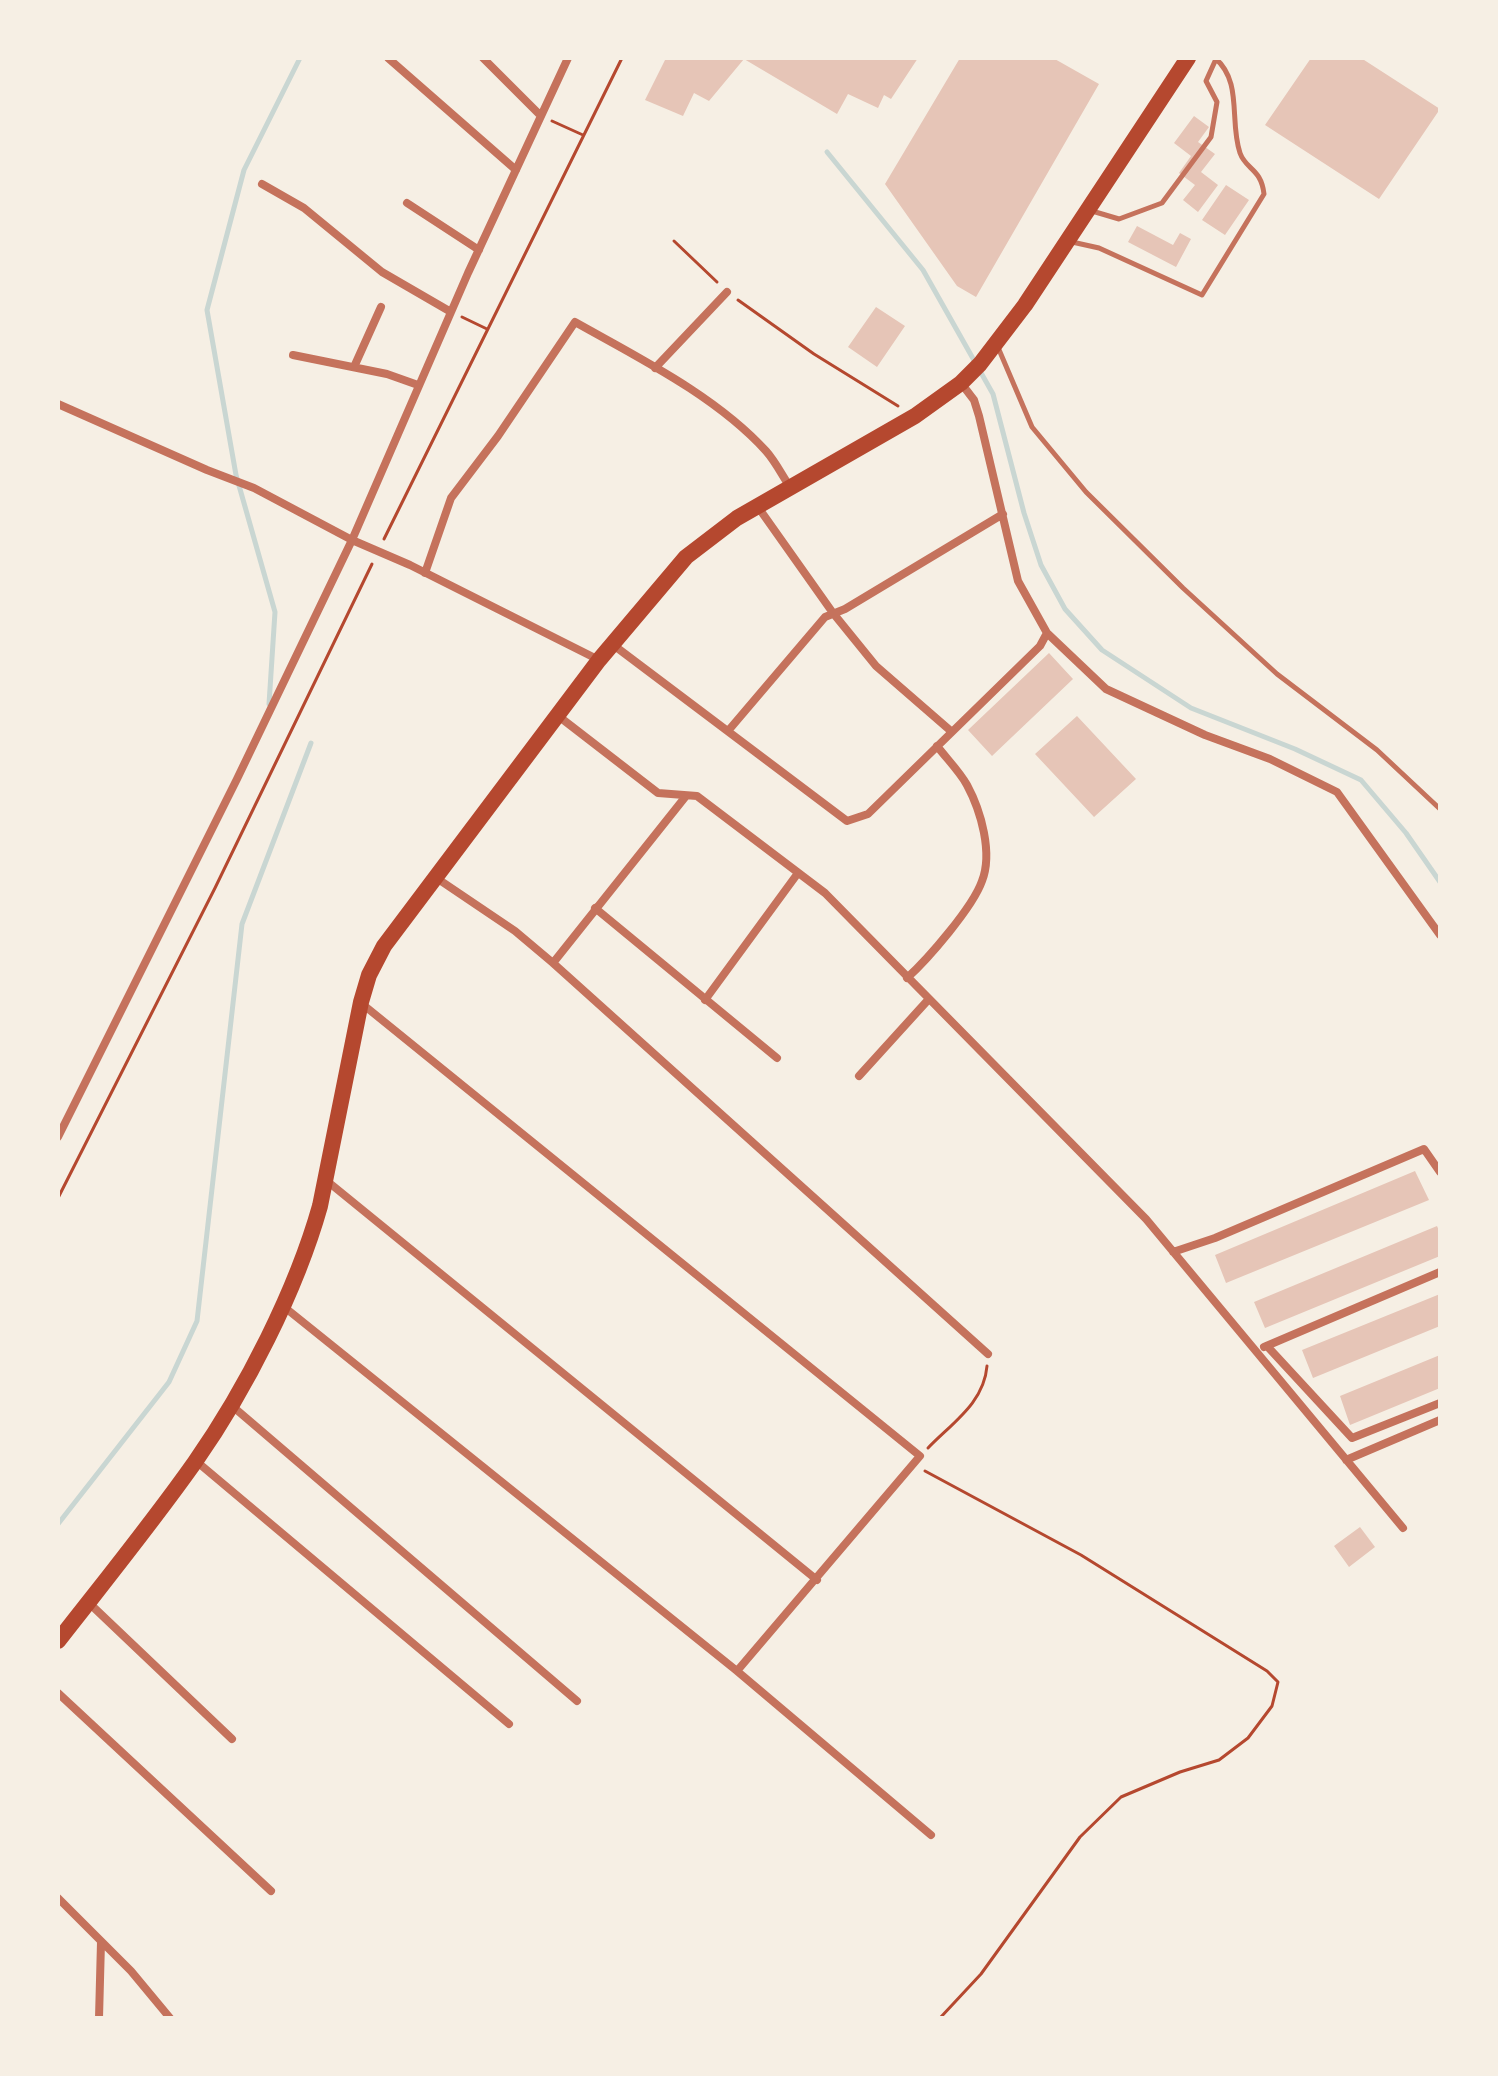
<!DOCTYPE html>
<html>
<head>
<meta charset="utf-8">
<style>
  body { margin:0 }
  #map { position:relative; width:1498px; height:2076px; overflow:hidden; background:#f6efe4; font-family:Bitter,serif }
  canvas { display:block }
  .frame { position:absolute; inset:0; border:60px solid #f6efe4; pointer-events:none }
</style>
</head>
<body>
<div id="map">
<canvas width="1498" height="2076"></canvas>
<div class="frame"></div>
</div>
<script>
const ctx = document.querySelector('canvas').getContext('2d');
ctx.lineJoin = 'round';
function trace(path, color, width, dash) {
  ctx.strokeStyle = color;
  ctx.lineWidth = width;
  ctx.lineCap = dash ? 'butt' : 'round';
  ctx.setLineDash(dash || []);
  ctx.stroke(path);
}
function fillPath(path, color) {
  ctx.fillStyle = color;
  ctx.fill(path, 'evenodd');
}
trace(new Path2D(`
  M827,152L923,270L993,394L1024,513L1041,565L1065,609L1102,650L1191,708L1295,749L1361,780L1406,833L1440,882
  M269,704L275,612L236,475L207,310L244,170L300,58
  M58,1524L169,1382L197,1321L242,924L311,743`), '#c9d6d2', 5);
fillPath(new Path2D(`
  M666,58H918L891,99L884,95L878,108L848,94L837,114L744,59L709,101L694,93L683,116L645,100Z
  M960,58H1053L1099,84L976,297L957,286L885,184Z
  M1311,58H1361L1440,109L1379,199L1265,125Z
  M1194,116L1209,127L1198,142L1215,154L1201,172L1218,185L1198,212L1183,200L1195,185L1179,173L1191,156L1174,143Z
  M1226,185L1249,200L1225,235L1202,220Z
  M1137,226L1173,245L1180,233L1191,239L1176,267L1128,242Z
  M876,307L905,326L877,367L848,347Z
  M1049,653L1073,679L992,756L968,730Z
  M1077,716L1136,779L1094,817L1035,754Z
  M1415,1171L1429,1200L1226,1283L1215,1255Z
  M1437,1226L1440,1233V1256L1265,1328L1254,1302Z
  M1440,1294V1326L1313,1378L1302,1350Z
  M1440,1355V1388L1350,1425L1340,1396Z
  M1360,1527L1375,1547L1349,1567L1334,1546Z`), '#e6c5b7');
trace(new Path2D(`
  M552,121L583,135
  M674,241L717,282
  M738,300L814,354L898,406
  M462,317L487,329
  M384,539L622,58
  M58,1198L215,888L372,564
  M928,1448C952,1423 984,1403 987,1366
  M925,1471L1081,1555L1267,1671L1278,1682L1272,1706L1248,1738L1219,1760L1180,1772L1121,1797L1080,1837L981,1974L940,2018`), '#b5482f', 3);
trace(new Path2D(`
  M1092,211L1119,219L1162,203L1211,137L1217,102L1206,81L1216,59
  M1072,242L1099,248L1202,295L1264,194C1261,168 1246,170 1240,153C1229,121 1243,82 1215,58
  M997,345L1032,427L1086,492L1183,588L1277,674L1377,750L1440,809`), '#c5725c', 5);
trace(new Path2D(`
  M388,58L516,170
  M483,58L541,116
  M262,184L304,208L382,272L451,312
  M407,203L479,250
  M293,355L387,374L418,385
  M354,367L381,307
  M655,368L727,292
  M961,383L974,400L979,416L1018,581L1047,633L1106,689L1205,735L1270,759L1337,792L1440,935
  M58,404L207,470L254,488L352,540L410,565L599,660
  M758,507L833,613L876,666L952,732
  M425,573L451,498L498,436L575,322C639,358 716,396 766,451C775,461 782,475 790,487
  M612,644L847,821L868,814L1040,646L1047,633
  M557,715L658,793L697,796L825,893L1146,1219L1403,1528
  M728,731L825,617L845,609L1003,514
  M435,877L515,931L553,963L988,1354
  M595,908L777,1058
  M553,963L686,796
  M907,978C928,959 973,907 982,881C993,853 981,811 967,785C960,772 947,759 937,746
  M705,1000L798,873
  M361,1003L920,1456L737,1671
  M859,1076L928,1000
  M58,1137L237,779L352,540L468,273L568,58
  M327,1181L817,1580
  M1173,1252L1215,1238L1424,1149L1440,1172
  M283,1306L737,1671L931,1835
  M1267,1346L1352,1438L1440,1403
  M1264,1347L1440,1272
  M231,1405L577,1701
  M1346,1460L1440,1420
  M196,1461L509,1724
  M88,1602L232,1739
  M58,1693L271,1891
  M58,1898L131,1971L170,2018
  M99,2018L101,1942`), '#c5725c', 8);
trace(new Path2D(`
  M58,1641C104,1582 152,1523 195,1462C246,1389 296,1291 320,1206L361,1002L369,975L384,946L599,660L686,557L737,518L915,416L961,383L980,364L1025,305L1188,58`), '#b5482f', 16);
</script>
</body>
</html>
